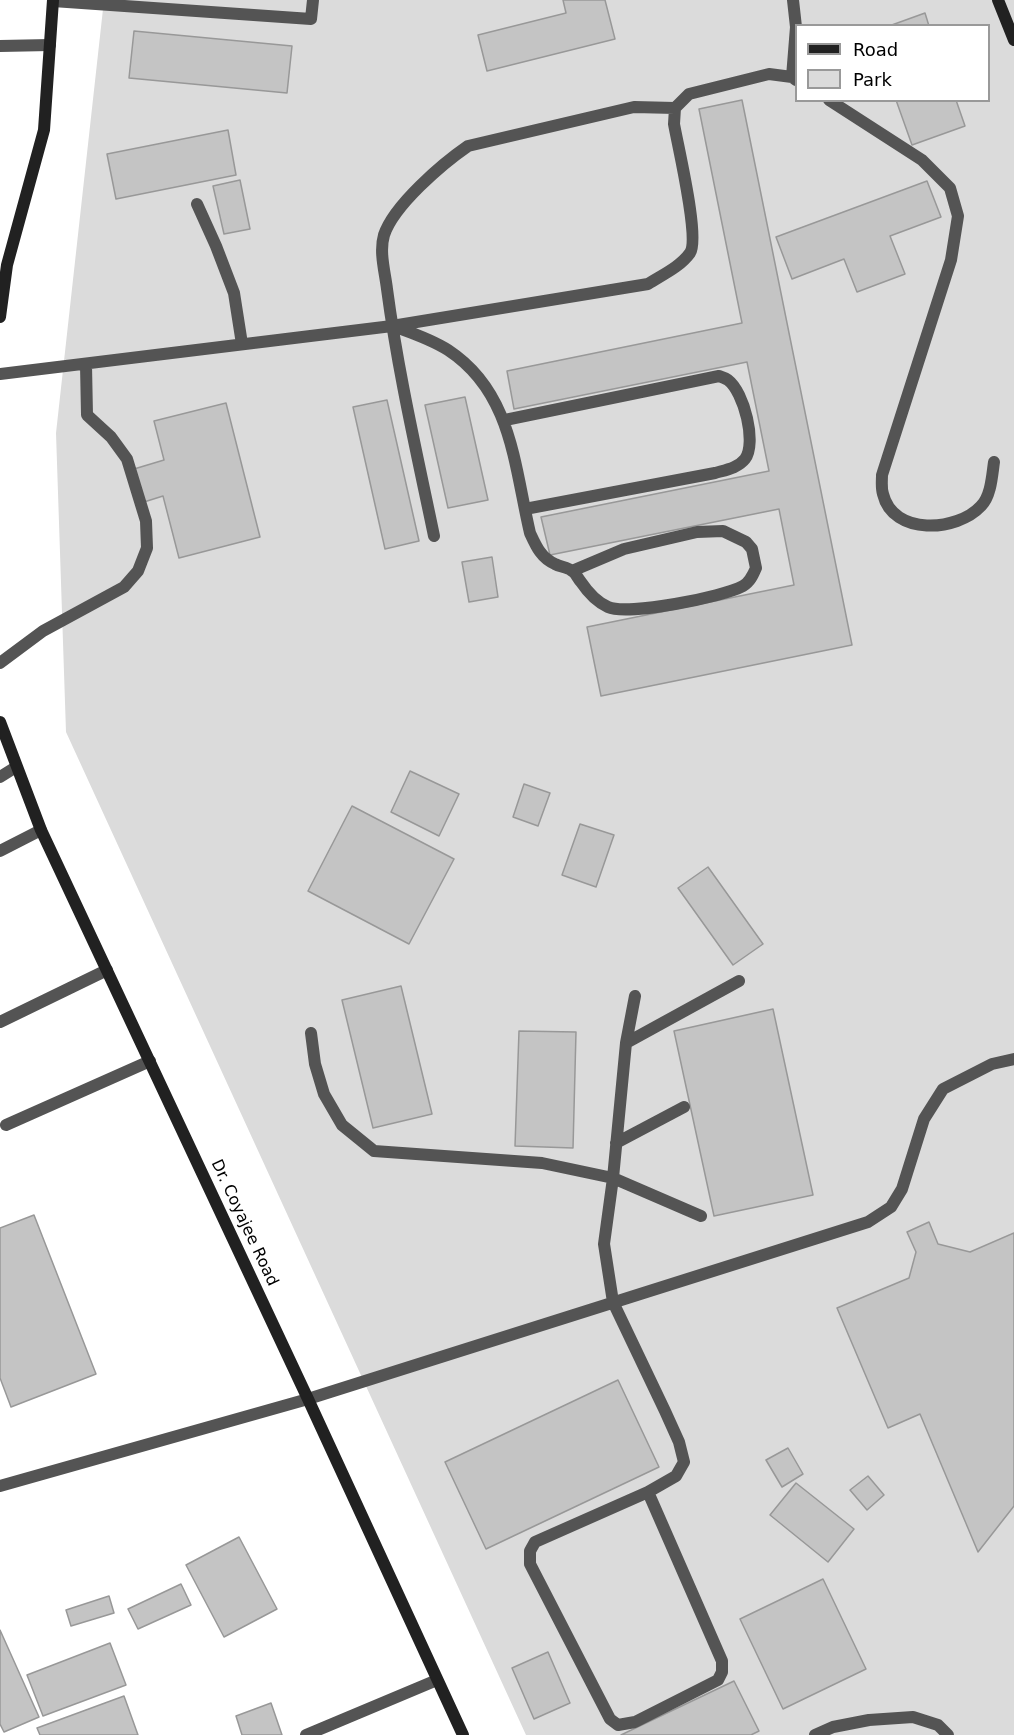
<!DOCTYPE html>
<html>
<head>
<meta charset="utf-8">
<style>
  body { margin:0 }
  #map { position:relative; width:1014px; height:1735px; overflow:hidden; background:#fff; font-family:"DejaVu Sans",sans-serif }
  canvas { display:block }
  .legend { position:absolute; left:795px; top:24px; width:195px; height:78px; box-sizing:border-box; background:#fff; border:2px solid #999; margin:0; padding:8px 10px; list-style:none; font-size:18px; color:#000 }
  .legend li { display:flex; align-items:center; gap:12px; height:30px }
  .legend b { width:30px; border:2px solid #999 }
</style>
</head>
<body>
<div id="map">
<canvas width="1014" height="1735"></canvas>
<ul class="legend">
<li><b style="height:8px;background:#212121"></b>Road</li>
<li><b style="height:16px;background:#dbdbdb"></b>Park</li>
</ul>
</div>
<script>
const ctx = document.querySelector('canvas').getContext('2d');
ctx.lineJoin = 'round';
function fillPath(path, color) {
  ctx.fillStyle = color;
  ctx.fill(path, 'evenodd');
}
function trace(path, color, width, dash) {
  ctx.strokeStyle = color;
  ctx.lineWidth = width;
  ctx.lineCap = dash ? 'butt' : 'round';
  ctx.setLineDash(dash || []);
  ctx.stroke(path);
}
function drawText(font, color, halo, rows, align = 'center') {
  ctx.font = font + ' "DejaVu Sans",sans-serif';
  ctx.lineWidth = 4.5;
  ctx.setLineDash([]);
  ctx.textBaseline = 'middle';
  ctx.strokeStyle = halo;
  ctx.fillStyle = color;
  for (const [text, x, y, turn = 0] of rows) {
    ctx.save();
    ctx.translate(x, y);
    ctx.rotate((+turn || 0) * Math.PI / 180);
    ctx.textAlign = isNaN(turn) ? turn : align;
    if (halo) ctx.strokeText(text, 0, 0);
    ctx.fillText(text, 0, 0);
    ctx.restore();
  }
}
fillPath(new Path2D(`
  M104,0H1014V1735H526L66,732L56,433ZM796,26H988V100H796Z`), '#dbdbdb');
const building = new Path2D(`
  M563,0H605L615,39L487,71L478,35L566,13Z
  M925,13L929,26H889Z
  M134,31L292,46L287,93L129,78Z
  M742,100L852,645L601,696L587,627L794,585L779,509L550,555L541,517L769,471L747,362L514,409L507,371L742,323L699,109Z
  M896,100H956L965,126L912,145Z
  M228,130L236,175L116,199L107,154Z
  M240,180L250,229L224,234L213,186Z
  M927,181L941,217L890,236L905,274L857,292L844,259L792,279L776,237Z
  M465,397L488,500L448,508L425,405Z
  M387,400L419,541L385,549L353,407Z
  M226,403L260,537L179,558L163,496L144,502L134,469L164,460L154,421Z
  M492,557L498,597L469,602L462,562Z
  M410,771L459,794L439,836L391,812Z
  M524,784L550,793L538,826L513,817Z
  M352,806L454,859L409,944L308,891Z
  M580,824L614,835L596,887L562,875Z
  M708,867L763,944L733,965L678,888Z
  M401,986L432,1114L373,1128L342,1000Z
  M773,1009L813,1195L714,1216L674,1031Z
  M519,1031L576,1032L573,1148L515,1146Z
  M34,1215L96,1374L11,1407L0,1378V1228Z
  M929,1222L938,1244L970,1252L1014,1233V1506L978,1552L920,1414L888,1428L837,1308L909,1278L916,1252L907,1232Z
  M618,1380L659,1467L486,1549L445,1462Z
  M788,1448L803,1474L782,1487L766,1460Z
  M868,1476L884,1495L867,1510L850,1490Z
  M796,1483L854,1529L828,1562L770,1515Z
  M239,1537L277,1609L224,1637L186,1565Z
  M823,1579L866,1669L783,1709L740,1619Z
  M181,1584L191,1605L138,1629L128,1609Z
  M109,1596L114,1613L71,1626L66,1610Z
  M0,1630L39,1717L4,1732L0,1724Z
  M110,1643L126,1685L43,1716L27,1675Z
  M548,1652L570,1703L534,1719L512,1668Z
  M734,1681L759,1731L751,1735H621Z
  M124,1696L138,1735H40L37,1728Z
  M271,1703L282,1735H242L236,1716Z`);
fillPath(building, '#c4c4c4');
trace(building, '#989898', 1.5);
trace(new Path2D(`
  M53,1L311,19L313,0
  M0,46L50,45
  M792,77L796,27L793,0
  M829,100L922,160L950,188L958,216L951,260L882,475C882,481 881,488 883,494C893,536 957,532 981,506C991,496 992,476 994,462
  M197,204L216,246L234,293L242,344
  M393,326C412,333 431,339 448,350C512,392 514,465 530,533C536,546 541,558 555,564C560,567 568,567 572,571C576,573 578,579 581,582C587,591 597,602 608,607C627,616 723,597 743,586C750,582 753,575 756,568L752,549L746,542L723,531L697,532L624,549L572,571
  M0,374L392,326L648,284C662,275 680,267 690,253C700,238 678,147 674,124L675,108L689,94L769,74L792,77L796,80
  M505,420L719,376C722,377 725,378 728,380C744,392 757,443 745,459C738,468 725,470 715,473L525,509
  M434,536C417,454 398,372 387,289C385,272 379,252 384,235C394,205 442,164 468,146L634,107L675,108
  M0,663L43,631L124,587L138,571L147,548L146,521L127,459L111,437L87,415L86,365
  M0,851L41,830
  M635,996L626,1043L613,1178L604,1244L613,1302L665,1411L679,1442L684,1462L676,1476L648,1492L535,1542L530,1551V1564L610,1719L618,1725L635,1722L718,1680L722,1672V1661L648,1492
  M0,1022L107,970
  M311,1033L315,1064L324,1094L342,1125L374,1151L542,1163L613,1178L701,1216
  M626,1043L739,981
  M6,1125L150,1061
  M616,1143L684,1107
  M308,1399L868,1222L891,1207L902,1189L924,1119L943,1089L992,1064L1014,1059
  M306,1735L437,1680
  M815,1735L833,1727L869,1720L913,1717L938,1725L948,1735`), '#545454', 12);
trace(new Path2D(`
  M0,777L16,767
  M0,1486L308,1399`), '#545454', 12);
trace(new Path2D(`
  M998,0L1014,40
  M0,317L7,265L44,130L53,0
  M0,722L41,830L308,1399L463,1735`), '#212121', 12);
drawText('16px', '#000', '#fff', [
  ["Dr. Coyajee Road",244,1223,65]
]);
</script>
</body>
</html>
